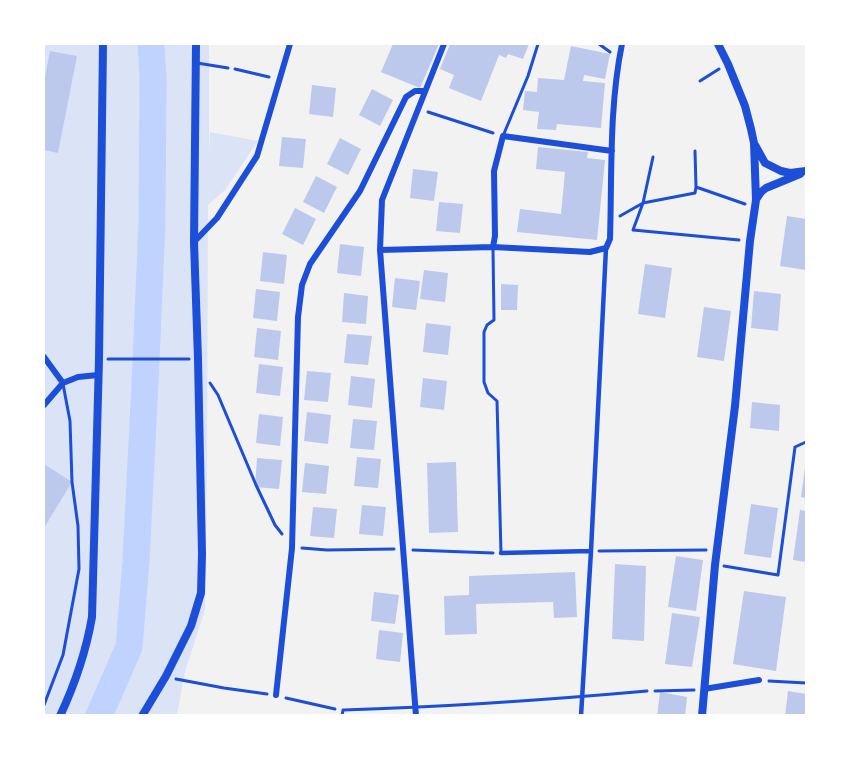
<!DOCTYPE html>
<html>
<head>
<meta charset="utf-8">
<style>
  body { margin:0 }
  #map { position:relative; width:850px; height:759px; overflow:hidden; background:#f2f2f2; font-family:Commissioner,sans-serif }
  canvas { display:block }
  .frame { position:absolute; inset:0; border:45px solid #fff; pointer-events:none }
</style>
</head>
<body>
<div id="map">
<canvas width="850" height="759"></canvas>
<div class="frame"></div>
</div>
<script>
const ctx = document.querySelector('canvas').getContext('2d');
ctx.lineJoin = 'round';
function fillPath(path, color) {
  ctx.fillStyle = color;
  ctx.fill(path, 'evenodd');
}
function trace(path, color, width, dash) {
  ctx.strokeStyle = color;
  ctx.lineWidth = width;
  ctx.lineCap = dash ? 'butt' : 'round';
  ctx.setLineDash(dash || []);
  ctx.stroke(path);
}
fillPath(new Path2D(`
  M44,44H209V151L210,132L258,141L225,190L208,205L207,466L205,610L185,671L177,715H44Z`), '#dbe4f7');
trace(new Path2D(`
  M99,716L129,647L136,561L145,383L152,223L153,78L151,44`), '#bfd3fe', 27);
fillPath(new Path2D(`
  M393,44H439L420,88L381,72Z
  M450,44H529L523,59L508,54L506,58L499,55L481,101L449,88L454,75L440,69Z
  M571,46L610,54L605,79L584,75L583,81L605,83L601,128L557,124L556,130L537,129L539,112L523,110L525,91L537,92L538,78L564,80Z
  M50,51L77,56L58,153L44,150V82Z
  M312,85L336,88L333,117L309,114Z
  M372,89L393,100L380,126L359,115Z
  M282,137L306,139L303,168L279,166Z
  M340,138L361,149L348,175L327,164Z
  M538,147L588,152L587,158L605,160L597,240L517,232L520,209L561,214L565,172L536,169Z
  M413,169L438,172L434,201L410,198Z
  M316,176L337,187L324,213L303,202Z
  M439,202L463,204L460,233L436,231Z
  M295,208L316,219L303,245L282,234Z
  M787,216L806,219V270L780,266Z
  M340,244L364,247L361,276L337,273Z
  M263,252L287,255L284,284L260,281Z
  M645,264L672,268L665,318L638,314Z
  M424,270L448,273L445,302L420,299Z
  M395,278L420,281L416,310L392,307Z
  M501,284L518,285L517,310H501Z
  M256,289L280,292L277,321L253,318Z
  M754,291L781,294L778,331L751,328Z
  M344,293L368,296L366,324L342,322Z
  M704,307L731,311L724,361L697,357Z
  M426,323L451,326L448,355L423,352Z
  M257,328L281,331L278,360L254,357Z
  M347,334L372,336L368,365L344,363Z
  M259,364L283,367L280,396L256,393Z
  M307,371L331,373L328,402L304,400Z
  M351,376L375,379L372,408L348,405Z
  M423,378L447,381L444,410L420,407Z
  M752,402L780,405L779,431L750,428Z
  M307,412L331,415L328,444L304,441Z
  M259,414L283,417L280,446L256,443Z
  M353,419L377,421L374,450L350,448Z
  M357,457L381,459L378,488L354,486Z
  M257,458L282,460L279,489L255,487Z
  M456,462L458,532L429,533L427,463Z
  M305,463L329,466L326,494L302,492Z
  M44,464L72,482L44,528Z
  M805,468H806V498L801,497Z
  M751,504L778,508L771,558L744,554Z
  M362,505L386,507L383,536L359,534Z
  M313,507L337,509L334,538L310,536Z
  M800,510L806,511V562L793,560Z
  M676,556L703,560L696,611L668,607Z
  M615,564L646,566L644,641L612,639Z
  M575,572L577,617L554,618L553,602L476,604L477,634L445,635L444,596L469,595V576Z
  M744,591L786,597L776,671L733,664Z
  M374,592L399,595L395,624L371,621Z
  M672,613L700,617L692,667L665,664Z
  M379,630L403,633L400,662L376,659Z
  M788,691L806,694V716H785Z
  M660,692L687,697L685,716H657Z`), '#bdc9ec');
trace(new Path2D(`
  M599,44L610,52
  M235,69L269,77
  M700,81L719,69
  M428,112L493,133
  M695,151L696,187
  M653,157L643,203L633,230L739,240
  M620,216L643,203L695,193L696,187L745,204
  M108,359H189
  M210,383L218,395L256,485L275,525L282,534
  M302,548L327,550L394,549
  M413,550L493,553
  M599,551L706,550
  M724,566L778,575L795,447L806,442
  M176,679L224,688L267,694
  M769,681L806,683
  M655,691L694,690
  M286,698L335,709`), '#1d4ed8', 3);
trace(new Path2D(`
  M197,63L228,68
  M503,136L528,76L538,44
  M493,249L494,320L487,325L484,332V382L488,393L497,401L501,553
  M44,705L63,655L79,569L78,526L72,482L70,421L63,384
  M342,716L343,710C444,707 546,700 647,691`), '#1d4ed8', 3);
trace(new Path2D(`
  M501,553L591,551
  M581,716L591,551L606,248`), '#1d4ed8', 4.5);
trace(new Path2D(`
  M194,242L217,218L257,156L290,44
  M493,247L495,236L494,171L503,136L612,151
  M380,250L493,247L590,252L606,248L610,239C612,174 609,107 622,44
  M44,357L63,383
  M44,405L63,383L78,377L98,375
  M704,689L759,680
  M276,695L292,548L298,317L302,285L310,264L360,191L406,97L415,91H425
  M416,716L380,250L382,200L444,44`), '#1d4ed8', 6);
trace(new Path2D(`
  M755,145L765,163L781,171L790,173L806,171
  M757,198L761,192L766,188L800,174
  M702,716L715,565L735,406L750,241L756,200L754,143L751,129L745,106L728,64L718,44`), '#1d4ed8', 8);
trace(new Path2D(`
  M60,716C75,684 86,652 92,617L99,359L103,44
  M142,716L166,676L191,626L201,593L202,554L198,359L194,242L196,44`), '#1d4ed8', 8);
</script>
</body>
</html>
